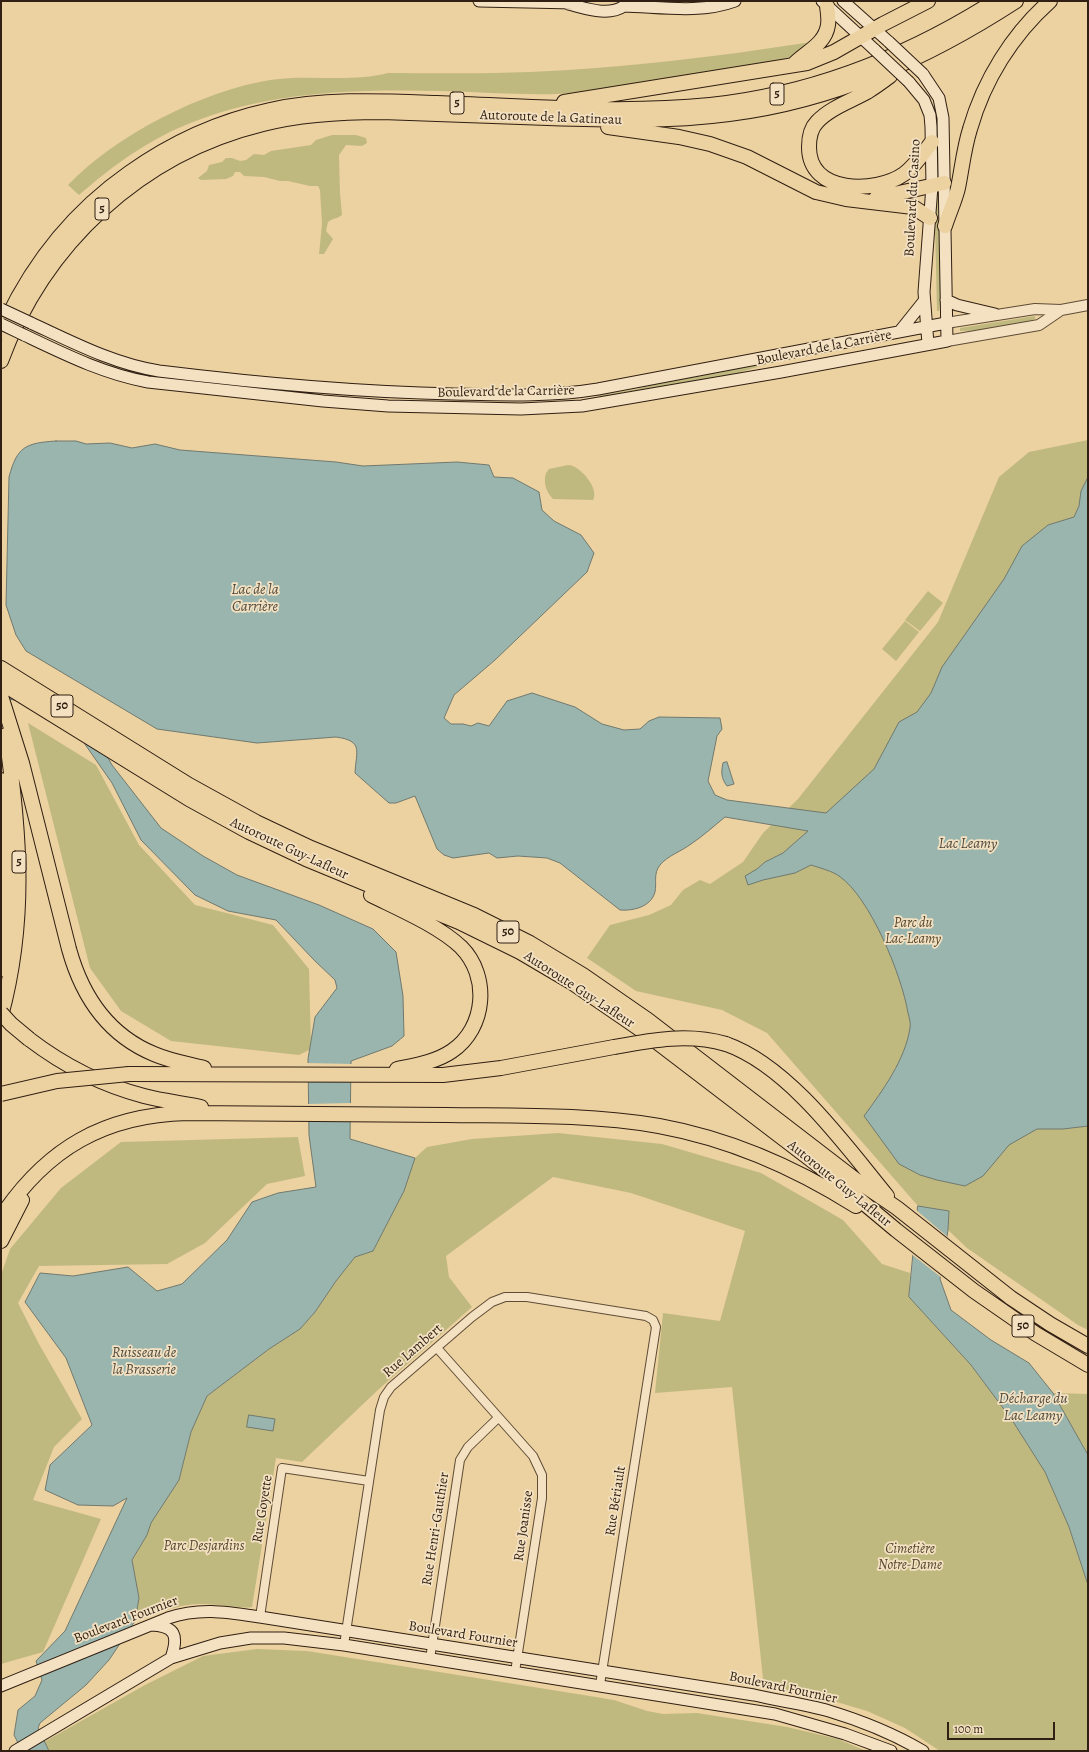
<!DOCTYPE html>
<html>
<head>
<meta charset="utf-8">
<style>
  body { margin:0 }
  #map { position:relative; width:1089px; height:1752px; overflow:hidden; background:#ecd1a1; font-family:Alegreya,serif }
  canvas { display:block }
  .frame { position:absolute; inset:0; border:2px solid #301f12; pointer-events:none }
  .scale { position:absolute; left:947px; top:1722px; width:108px; height:18px; box-sizing:border-box; border:2px solid #301f12; border-top:0; padding-left:5px; font-size:12px; line-height:14px; white-space:nowrap; color:#301f12; -webkit-text-stroke:3px #f3e1c2; paint-order:stroke }
</style>
</head>
<body>
<div id="map">
<canvas width="1089" height="1752"></canvas>
<div class="frame"></div>
<div class="scale">100 m</div>
</div>
<script>
const ctx = document.querySelector('canvas').getContext('2d');
ctx.lineJoin = 'round';
function fillPath(path, color) {
  ctx.fillStyle = color;
  ctx.fill(path, 'evenodd');
}
function trace(path, color, width, dash) {
  ctx.strokeStyle = color;
  ctx.lineWidth = width;
  ctx.lineCap = dash ? 'butt' : 'round';
  ctx.setLineDash(dash || []);
  ctx.stroke(path);
}
function drawText(font, color, halo, rows, align = 'center') {
  ctx.font = font + ' Alegreya,serif';
  ctx.lineWidth = 3.5;
  ctx.setLineDash([]);
  ctx.textBaseline = 'middle';
  ctx.strokeStyle = halo;
  ctx.fillStyle = color;
  for (const [text, x, y, turn = 0] of rows) {
    ctx.save();
    ctx.translate(x, y);
    ctx.rotate((+turn || 0) * Math.PI / 180);
    ctx.textAlign = isNaN(turn) ? turn : align;
    if (halo) ctx.strokeText(text, 0, 0);
    ctx.fillText(text, 0, 0);
    ctx.restore();
  }
}
fillPath(new Path2D(`
  M805,43L810,44L788,58L766,64C724,71 683,77 641,83C613,87 585,93 556,94C518,95 479,92 441,91C359,89 271,91 193,122C151,138 113,165 79,195L68,185C116,135 202,91 270,80C309,74 350,83 388,73C435,73 483,74 530,72C623,68 714,57 805,43Z
  M332,135H356L366,138L367,143L362,146L346,145L339,155L340,193L342,215C337,219 333,218 328,222L326,231L333,239L324,254H319L322,224L320,190L318,186H310L288,181H280L264,177L244,176L240,172H235L233,176L226,179L201,180L198,178L207,171L209,165L222,162L226,158H232L240,161L246,160L254,154L264,155L271,151L311,145L316,140Z
  M937,195H938L941,297L939,311H937L935,225Z
  M1035,316V319C1012,328 985,331 960,331V328Z
  M914,333V335L770,363L722,378L687,382L609,396H594L637,389L658,382Z
  M1088,440V1330L1078,1325L967,1248L948,1230L949,1211L918,1206L767,1033L722,1010L636,991L587,958L610,925L649,915L671,905L683,890L700,880L710,884L743,862L763,833L798,799L938,622L999,477L1029,452Z
  M568,465C580,465 600,489 593,500L553,499C546,492 543,482 546,473L549,469Z
  M928,591L943,603L920,631L905,620Z
  M905,621L919,632L896,661L882,649Z
  M28,723L96,765L139,845L195,905L273,925L309,969L311,1049L299,1055L171,1041L121,1011L90,968Z
  M558,1133L662,1144L761,1173L843,1220L882,1264L910,1273L909,1297L971,1365L1012,1420L1045,1472L1069,1527L1088,1585V1751H940L905,1728L867,1711L830,1700L764,1688L732,1387L655,1393L663,1313L720,1321L745,1231L631,1193L553,1177L446,1256L449,1277L472,1307L380,1388L302,1462L276,1458L252,1607C248,1609 208,1603 198,1604C176,1605 155,1614 135,1621L139,1598L132,1561L147,1535L151,1523L179,1480L191,1432L207,1396L269,1349L300,1329L315,1312L336,1281L355,1257L373,1251L404,1191L415,1158L427,1147L472,1139Z
  M298,1137L305,1176L267,1184L205,1243L167,1264L39,1266L18,1303L39,1344L82,1419L54,1447L33,1500L101,1519L43,1652L1,1664V1275L10,1249L61,1188L121,1142Z
  M1053,1393L1088,1394V1455Z
  M257,1649L307,1651L571,1693L614,1700L647,1711L663,1714L697,1713L787,1727L838,1739L866,1751H49L44,1742L145,1685L203,1656Z`), '#c0b97f');
const water = new Path2D(`
  M56,441H76L86,444L110,443L132,448L155,444L180,450L336,462L363,466L457,462L489,465L494,477L513,478L539,492L542,510L554,521L581,535L594,553L587,572L495,660L454,695L444,718L451,724H463L471,726L478,723L489,726L507,701L532,693L575,707L602,724L624,730L640,729L649,721L659,717L720,718L722,729L717,736L708,781L715,795L727,800L826,813L874,769L899,722L917,712L931,693L942,667L1004,579L1022,546L1048,525L1074,517L1079,506L1081,491L1088,477V1126L1063,1129H1037L1009,1145L983,1176L965,1186L937,1180L920,1175L899,1164L864,1116C883,1090 905,1060 910,1028C911,1023 909,1017 908,1013C902,976 870,897 839,876C832,871 820,868 811,865L795,873L763,880L748,885L745,876L757,869L765,862L783,853L808,831L725,817C714,826 703,836 691,844C682,851 667,856 660,865C653,874 657,882 655,892C651,907 633,911 620,910L560,863L547,858L518,856L497,858L489,853L453,858L444,855L437,849L415,796L396,803H389L355,773C356,751 364,741 336,737L257,743L157,729L26,651L16,635L6,605L9,477C17,447 25,443 56,441Z
  M27,693L96,737L112,765L161,828L203,856L237,875L319,905L373,929L396,952L403,996L404,1036L392,1046L351,1061L350,1139L415,1158L404,1191L373,1251L355,1257L336,1281L315,1312L300,1329L269,1349L207,1396L191,1432L179,1480L151,1523L147,1535L132,1560L139,1598L135,1621L109,1660L86,1685L40,1723L38,1728L49,1751H22L14,1735L18,1710L35,1696L42,1680L36,1661L65,1631L127,1498L113,1506L78,1505L45,1490L50,1465L92,1425L66,1358L25,1302L40,1273L73,1276L128,1267L157,1291L182,1284L227,1240L252,1202L278,1193L316,1187L309,1135L308,1059L315,1017L337,988L335,980L314,960L276,920L228,911L195,895L141,840L112,783L82,740L18,701L1,697Z
  M727,762L734,784L727,786C721,778 721,772 723,763Z
  M918,1206L949,1211L948,1230L940,1279L951,1310L991,1340L1029,1363L1053,1393L1088,1455V1585L1069,1527L1045,1472L1012,1420L971,1365L909,1297Z
  M249,1415L275,1419L273,1431L247,1427Z`);
fillPath(water, '#9ab5ad');
trace(water, '#70796f', 1);
fillPath(new Path2D(`
  M306,1063L353,1064V1080H306Z
  M352,1103V1122L307,1121V1104Z
  M915,1209L949,1238L942,1278L910,1253Z`), '#ecd1a1');
const minor = new Path2D(`
  M437,1348L533,1456L542,1475V1498L515,1672
  M260,1617L282,1468L369,1481
  M344,1645L380,1410L384,1397L391,1387L472,1317L492,1302L505,1297H527L646,1316L653,1320L656,1327L600,1685
  M430,1659L460,1460L468,1447L498,1418`);
const tertiary = new Path2D(`
  M946,323L1035,309L1061,310L1088,305
  M947,341L1039,325L1061,310`);
const secondary = new Path2D(`
  M479,1L574,3
  M822,1L875,50
  M843,1L889,42
  M568,4C585,8 608,17 624,6C661,7 700,14 735,1
  M909,82L924,100L930,115L931,127L932,186L924,292L928,344
  M946,300L957,305L995,314
  M31,323C72,342 114,364 159,371C257,383 355,392 453,394C502,395 550,397 598,389L946,323
  M900,331L924,301
  M24,335C64,354 104,374 148,382L323,401L388,406L521,409L582,406L781,372L947,341L943,118L939,98L923,74
  M151,1625C175,1626 179,1635 171,1658
  M1,1686L168,1618C200,1607 227,1612 260,1617L754,1695C779,1701 805,1704 829,1711C862,1721 894,1734 923,1751
  M15,1751L171,1658L220,1643L251,1638H284L344,1645L775,1714L845,1734L891,1751`);
const motorway = new Path2D(`
  M793,65C805,52 825,45 828,25C829,19 828,13 827,6
  M890,76C882,82 875,87 867,92C851,101 830,108 817,122C811,128 809,138 809,147C809,194 875,194 904,174C915,166 923,153 932,142
  M564,102L807,63L834,52L883,24L928,1
  M608,127L679,137L710,144L747,157L816,192L846,199L913,207L930,218
  M876,198L944,183
  M945,226C949,213 955,201 958,188C962,168 964,148 970,129C984,80 1012,35 1050,1
  M1,332C29,268 72,213 129,173C171,143 219,121 270,110C325,98 382,101 437,103C528,106 620,114 710,105C814,94 908,56 995,1
  M1,361C44,244 140,154 263,124C302,114 342,112 382,112C438,114 493,116 548,118C608,120 669,122 729,114C834,101 928,58 1016,1
  M1,668L189,785L256,822L311,848L474,915L530,943L583,975L648,1020L856,1180L897,1208L1011,1298L1050,1324L1088,1346
  M1,683L189,799L249,832L306,859L459,922L520,952L571,982L641,1030L823,1169L896,1230L974,1291L1036,1334L1088,1365
  M1,696L22,763L69,949C82,996 108,1035 154,1054C170,1061 188,1064 204,1068
  M1,780C8,843 13,906 1,969
  M371,895C399,909 439,926 461,947C490,976 486,1028 452,1051C436,1062 416,1065 397,1069
  M1,1016C27,920 20,833 6,735
  M29,1039C63,1065 102,1085 144,1096C163,1101 182,1103 201,1107
  M726,1044C789,1066 846,1146 887,1196
  M129,1074L443,1075L501,1068L614,1047
  M1,1217C47,1148 105,1115 187,1113C274,1113 360,1114 446,1115C517,1116 589,1114 659,1126C730,1139 796,1168 856,1206
  M1,1241L22,1200`);
trace(minor, '#5f4c36', 10);
trace(tertiary, '#5f4c36', 12);
trace(secondary, '#301f12', 13);
trace(motorway, '#301f12', 16);
trace(minor, '#f3e1c2', 8);
trace(tertiary, '#f3e1c2', 10);
trace(secondary, '#f3e1c2', 11);
trace(motorway, '#ecd1a1', 14);
const secondaryBridge = new Path2D(`
  M889,42L923,74
  M875,50L909,82
  M1,309L31,323
  M1,324L24,335`);
const motorwayBridge = new Path2D(`
  M1,1013L11,1024L29,1039
  M614,1047C652,1040 688,1033 726,1044
  M1,1094L57,1081L129,1074`);
trace(secondaryBridge, '#301f12', 13, []);
trace(motorwayBridge, '#301f12', 16, []);
trace(secondaryBridge, '#f3e1c2', 11);
trace(motorwayBridge, '#ecd1a1', 14);
for (const [x, y, w] of [
  [777,94,14],
  [457,103,14],
  [102,209,14],
  [62,706,22],
  [19,862,14],
  [508,932,22],
  [1023,1326,22]
]) {
  const box = new Path2D();
  box.roundRect(x - w / 2, y - 11, w, 22, 3);
  ctx.fillStyle = '#f3e1c2';
  ctx.fill(box);
  trace(box, '#301f12', 1);
}
drawText('bold 13px', '#301f12', null, [
  ["5",777,94],
  ["5",457,103],
  ["5",102,209],
  ["50",62,706],
  ["5",19,862],
  ["50",508,932],
  ["50",1023,1326]
]);
drawText('14px', '#301f12', '#f3e1c2', [
  ["Autoroute de la Gatineau",551,118,2],
  ["Boulevard du Casino",913,198,-87],
  ["Boulevard de la Carrière",824,348,-11],
  ["Boulevard de la Carrière",506,392,-1],
  ["Autoroute Guy-Lafleur",289,849,25],
  ["Autoroute Guy-Lafleur",579,990,33],
  ["Autoroute Guy-Lafleur",839,1184,39],
  ["Rue Lambert",413,1351,-41],
  ["Rue Bériault",616,1501,-81],
  ["Rue Goyette",263,1509,-81],
  ["Rue Joanisse",524,1526,-82],
  ["Rue Henri-Gauthier",436,1529,-81],
  ["Boulevard Fournier",126,1620,-21],
  ["Boulevard Fournier",463,1635,9],
  ["Boulevard Fournier",783,1688,12]
]);
drawText('italic 14px', '#54462d', '#f3e1c2', [
  ["Parc du",913,924],
  ["Lac-Leamy",913,940],
  ["Parc Desjardins",204,1547],
  ["Cimetière",910,1550],
  ["Notre-Dame",910,1566]
]);
drawText('italic 15px', '#504c40', '#f3e1c2', [
  ["Lac de la",255,590],
  ["Carrière",255,607],
  ["Lac Leamy",968,844],
  ["Ruisseau de",144,1353],
  ["la Brasserie",144,1370],
  ["Décharge du",1033,1399],
  ["Lac Leamy",1033,1416]
]);
</script>
</body>
</html>
